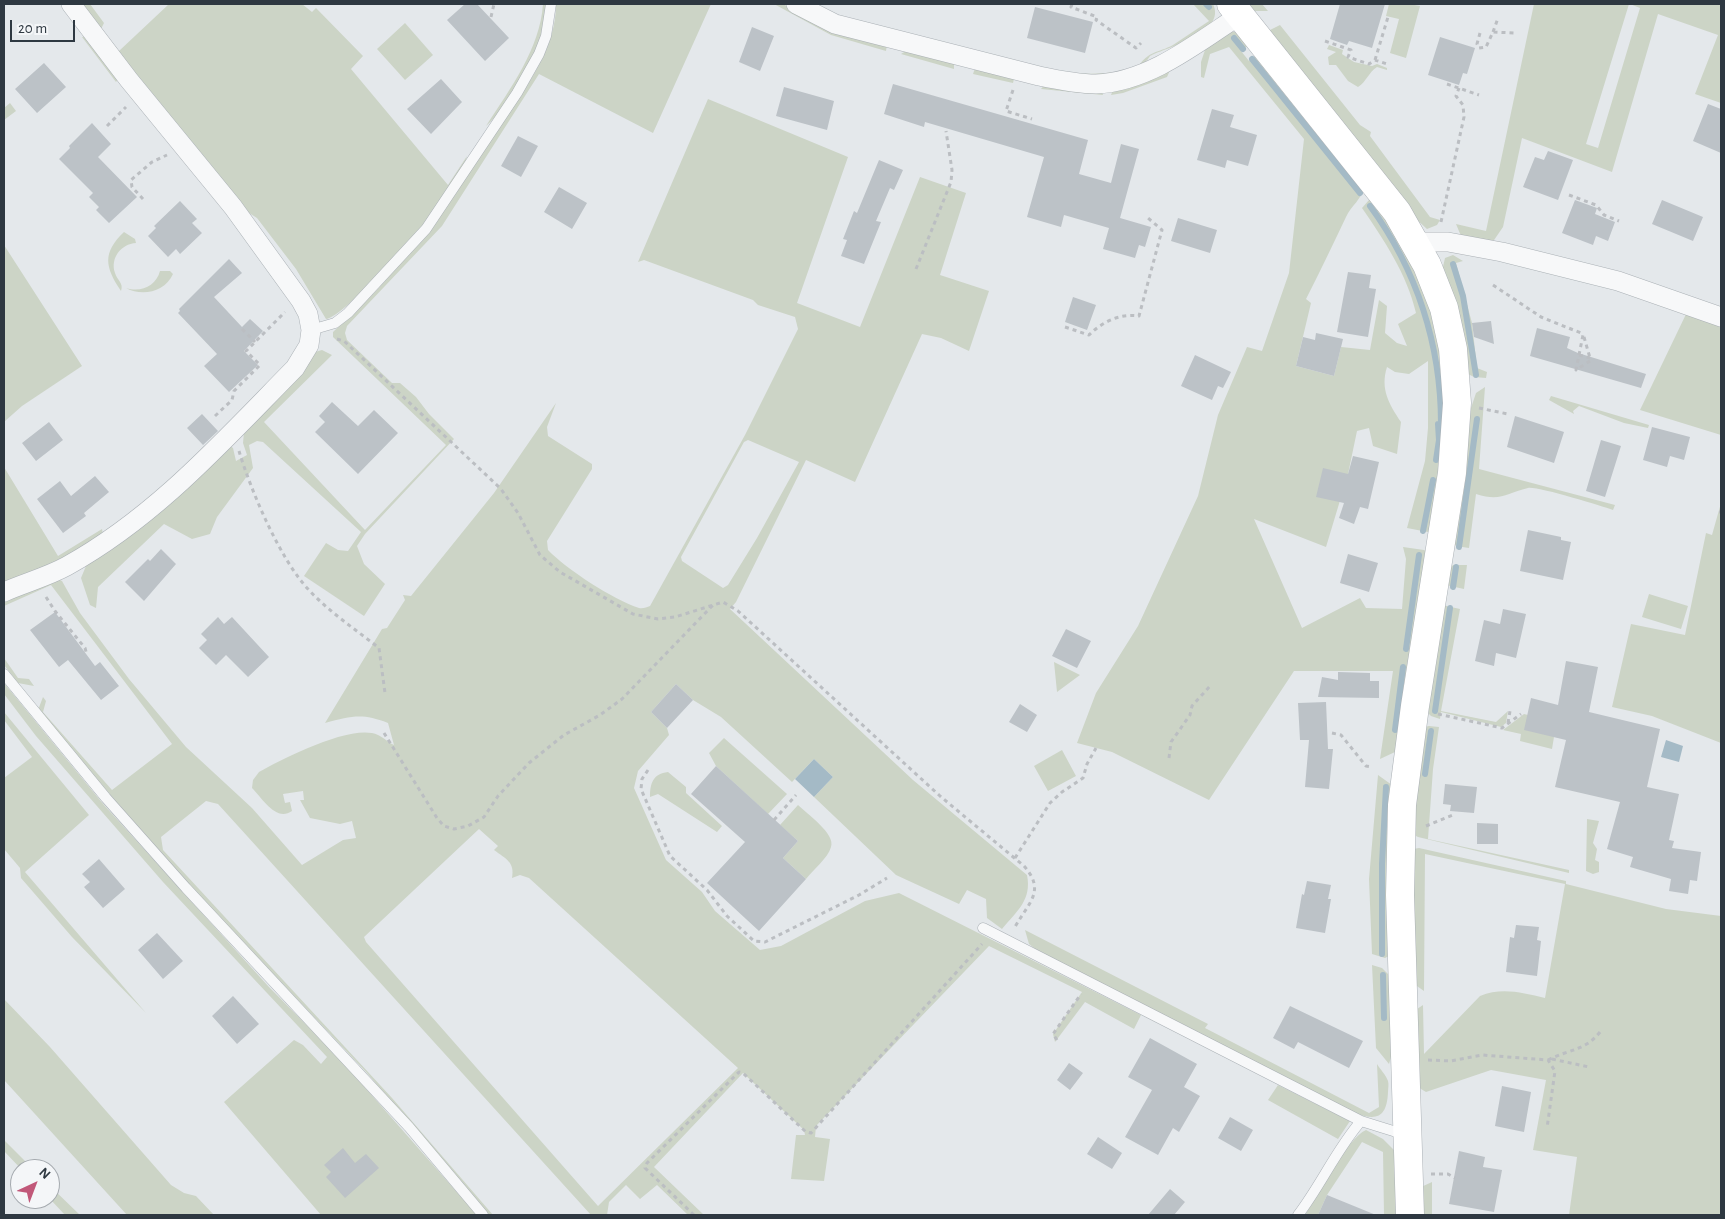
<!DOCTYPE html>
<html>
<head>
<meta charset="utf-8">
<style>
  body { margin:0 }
  #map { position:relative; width:1725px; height:1219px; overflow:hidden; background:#e4e8eb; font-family:"Alegreya Sans",sans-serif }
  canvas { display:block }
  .frame { position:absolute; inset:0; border:5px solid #2e3841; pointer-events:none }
  .north { position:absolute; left:10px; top:1159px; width:50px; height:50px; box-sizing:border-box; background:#f4f6f8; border:1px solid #a5aaaf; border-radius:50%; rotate:43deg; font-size:14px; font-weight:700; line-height:20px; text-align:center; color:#2e3841 }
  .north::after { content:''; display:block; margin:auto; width:18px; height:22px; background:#c15879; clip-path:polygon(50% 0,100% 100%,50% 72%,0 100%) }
  .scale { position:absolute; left:10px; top:20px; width:65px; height:22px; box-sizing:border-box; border:2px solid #2e3841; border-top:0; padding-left:6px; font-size:15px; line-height:18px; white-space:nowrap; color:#2e3841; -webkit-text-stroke:4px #f4f6f8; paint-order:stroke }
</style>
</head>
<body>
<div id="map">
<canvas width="1725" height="1219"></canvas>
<div class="frame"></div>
<div class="north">N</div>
<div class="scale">20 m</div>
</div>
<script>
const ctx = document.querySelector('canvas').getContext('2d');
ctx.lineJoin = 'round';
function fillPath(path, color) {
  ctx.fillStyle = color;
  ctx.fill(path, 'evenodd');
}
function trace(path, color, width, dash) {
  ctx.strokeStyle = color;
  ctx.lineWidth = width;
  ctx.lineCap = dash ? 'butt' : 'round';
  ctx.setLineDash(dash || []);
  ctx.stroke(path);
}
fillPath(new Path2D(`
  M76,4H90L104,23L101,29L119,51L169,4H302L312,12L316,8L363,56L351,69L448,185L467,156L465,163C452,183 440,205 425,224C413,240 342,318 326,319L296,269L257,218L246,211Z
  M543,4H546C545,14 545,25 542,34C535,60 506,109 486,126C510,89 540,49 543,4Z
  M556,4H711L653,133L539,74L442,226L347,326L345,333L347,340L392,383H400L416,397L429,414L454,439L365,534L357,546L364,564L385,584L364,616L304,576L326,543L338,550L348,551L361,532L263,442L257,441L249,445L253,468L217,517L210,534L192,539L164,524L98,587L96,608L90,605L81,578L86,566L157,515L229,445L233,448L236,461L247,455L243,443L244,432L315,352L322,350L332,355L264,422L365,530L446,445L333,337V332L375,292L418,244L521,95C539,67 556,38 556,4Z
  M774,4H783L823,26L887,44L886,51L831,35Z
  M1193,4H1213C1227,33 1167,47 1150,56C1125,98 1035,70 998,60V57C1044,71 1091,81 1138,67C1148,51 1158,53 1173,45C1185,37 1197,29 1209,21Z
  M1244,4H1262L1268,11H1255Z
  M1389,4H1409L1420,6L1406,58L1390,53L1399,19L1386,16Z
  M1534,4H1629L1586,144L1598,148L1640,8L1630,4H1721V103L1695,94L1718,35L1658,14L1612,172L1522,138L1503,227L1492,243L1461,236L1456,224L1486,231Z
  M405,23L433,55L405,80L377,49Z
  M1280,25L1360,125L1371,132L1370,136L1430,217L1440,220L1437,225L1427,229L1415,218L1271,37L1270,30Z
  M1228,32H1240L1250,44L1241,51L1249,61L1258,54L1364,187C1362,199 1351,206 1346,217C1333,244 1320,272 1306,299L1311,303L1296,366L1334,376L1341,347L1370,350L1379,300L1387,306L1385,333L1397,343L1407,346L1398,324L1416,313C1407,274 1384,240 1362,208L1369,200H1374L1378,203L1431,300L1447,373L1433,533L1407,528L1425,461L1428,428V361L1409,374L1395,372L1387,367C1380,389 1389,404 1401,422L1397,454L1373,446L1369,428L1357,431L1348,474L1326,547L1254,519L1302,628L1360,598L1366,608L1402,609L1406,559L1403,547L1424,550L1430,553L1395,752L1380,759L1393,671H1294L1209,800L1112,752L1077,743L1096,693L1138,626L1198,496L1218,415L1247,347L1262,351L1289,273L1304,139L1229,47L1210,54L1204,78L1201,77V62L1207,44Z
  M86,36L120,77L116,82L82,37Z
  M1329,45L1343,50L1342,54L1354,62L1372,66L1377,64L1387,68V70L1377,67C1368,73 1367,81 1358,87L1348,81L1336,65H1329L1328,57L1336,52L1327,49Z
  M909,49L954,61V69L901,54Z
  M976,65L1015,75L1013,83L973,74Z
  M1171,68L1167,77L1123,93L1111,95L1113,90Z
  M1046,83L1101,88L1103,95L1041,89Z
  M708,99L848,157L797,303L860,327L920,177L966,193L940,275L989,291L969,351L941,338L922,334L855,482L806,460L736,602L730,609L913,780L1027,875C1032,900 1017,911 1002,929L987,918L986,899L967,890L959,904L896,875L814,797L833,777L814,759L792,782L721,717L693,700L676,684L651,712L667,728L669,735L638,771L634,788L666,860L702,892L715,911L760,950L781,946L865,901L899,893L1141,1015L1134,1029L1085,1002L1055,1042L1053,1034L1082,992L989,946L816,1126L815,1137L830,1139L824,1181L791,1179L796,1135H805L804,1130L743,1073L654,1167L704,1215H688L657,1185L640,1199L626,1185L609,1202L607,1215H591L218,804L206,801L161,837L163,850L392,1098L493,1215H488L367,1073L169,864L38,710L43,697L46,701L43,712L112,790L172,744L51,585L4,606V598L55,578L62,581L80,613L129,679L186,747L252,808L302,865L343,840L356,838L352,821L340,824L310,818L300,800H304L303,791L283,794L285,803L290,802L292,811C276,822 263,799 252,788L253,780L259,772C283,759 352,723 378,735C383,737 389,743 394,745L388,723C362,713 352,716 325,723L382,629L387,628L405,600L403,595L411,596L494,493L556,403L547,427L548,436L592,464V469L547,541L548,550C566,569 614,600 639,608C643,609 647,607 650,606L745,435L798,329L795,317L758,305L753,300L644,260L638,262ZM748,440L799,462L757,538L728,585L723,588L682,561L681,557L744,442ZM479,829L498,846L494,850C506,859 515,862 512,878L520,875L529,878L738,1068L598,1206L366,942L364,937Z
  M10,103L16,111L4,120V108Z
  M124,232L135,239L136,243C121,244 110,258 115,273C117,280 124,283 121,291C105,267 102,253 124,232Z
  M4,245L82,366L22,406L4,422Z
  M1453,255L1463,261L1456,263L1472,323L1477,368L1487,372L1486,378L1474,377L1468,374L1442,271L1445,258Z
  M160,271H170L173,274C165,292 142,297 126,288C141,293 156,286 160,271Z
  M1688,310L1721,322V435L1640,410Z
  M1485,387L1479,469L1615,505L1613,510C1601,506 1537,486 1528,488C1506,493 1501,502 1476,494L1469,548L1456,546L1453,542L1469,414L1476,393Z
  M1551,396L1649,425L1648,428L1624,423L1579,406L1573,411L1574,414L1549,400Z
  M4,467L58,556L102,529L103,534L62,561L4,585Z
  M1721,503V743L1652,716L1612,707L1631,624L1685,635L1706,533L1712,535Z
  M1453,565H1467L1464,589L1446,585L1448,571Z
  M1649,594L1688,606L1681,629L1642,617Z
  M1442,605L1460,609L1441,711L1496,722L1508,711L1506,723L1501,727L1441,712L1440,719L1431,716L1427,712Z
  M4,658L18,678L29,679L34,686L18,683L4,665Z
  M1054,662L1080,675L1057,692Z
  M4,683L104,805L269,987L340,1059L477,1215H321L224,1102L294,1040L303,1045L321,1064L327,1057L163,882L36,736L4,694Z
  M4,712L89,815L25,872L146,1013L72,937L21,878L20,868L4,849V778L32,757L4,720Z
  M1524,714L1528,715L1554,737L1552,749L1520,741L1521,734L1503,730Z
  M1429,726L1439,727L1433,769L1428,839L1569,870V873L1418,837L1414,835L1415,778L1424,727Z
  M724,738L787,794L768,814L716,766L709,753Z
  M1062,750L1076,776L1048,791L1034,766Z
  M668,772L686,787V793L722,826L717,832L658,794L650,797C650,783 653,774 668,772Z
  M1378,775L1392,785L1391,955L1385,958L1372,954L1369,879Z
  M798,805C807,814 836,834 831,847C828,858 813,870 806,879L783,858L798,841L780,825Z
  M1587,819L1599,821L1593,843L1597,849L1595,860L1599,862V872L1593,874L1586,871Z
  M1419,848L1566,881V884L1666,909L1721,916V1215H1569L1577,1157L1533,1150L1546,1080L1491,1070L1426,1092L1416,1086L1414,1011L1423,1005L1424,1054L1480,996C1502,987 1523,993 1545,998L1565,884L1425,854L1424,991L1414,984L1413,849Z
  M1025,930L1208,1024L1205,1028L1369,1113L1379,1107L1377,1064C1380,1069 1386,1075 1388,1081C1389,1084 1388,1089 1388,1092C1387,1116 1378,1122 1355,1113L1039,952L1029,944Z
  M1372,965L1382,968L1390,976L1393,1050L1389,1064L1376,1048Z
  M4,999L50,1047L171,1185L184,1193L196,1196L214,1215H127L4,1080Z
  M1278,1085L1350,1121L1338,1139L1268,1100Z
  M1366,1130L1383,1139L1395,1151L1399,1215H1384L1383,1152L1362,1142L1327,1195L1318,1215H1305C1318,1196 1347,1138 1366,1130Z
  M4,1140L33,1169H21L4,1151Z
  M1432,1182V1215H1420L1419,1188Z
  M50,1186L80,1215H65L50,1199Z`), '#ccd4c6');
fillPath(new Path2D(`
  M1666,740L1683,746L1679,762L1661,757Z
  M814,759L833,777L814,797L795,779Z`), '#a4bac6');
trace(new Path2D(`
  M1206,4L1209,7
  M1234,38L1243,49
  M1252,59L1360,193
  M1370,206C1417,270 1441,345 1441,424H1438L1439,440L1436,460
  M1453,264L1463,296L1476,375
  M1423,531L1433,480
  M1459,547L1477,419
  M1453,587L1456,567
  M1406,649L1419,555
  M1435,711L1450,608
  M1395,730L1403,667
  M1425,774L1431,731
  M1382,954V864L1386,787
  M1383,975L1384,1018`), '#a4bac6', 6);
fillPath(new Path2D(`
  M465,4H477L509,38L485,61L447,20Z
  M1340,4H1385L1372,48L1349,41L1347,45L1330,39Z
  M1035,7L1093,22L1085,53L1027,38Z
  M752,27L774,36L760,71L739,62Z
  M1440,37L1475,48L1467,74L1463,73L1459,85L1428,75Z
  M44,63L66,87L37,113L15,89Z
  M441,79L462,102L431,134L407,109Z
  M893,84L1088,140L1079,174L1111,183L1121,144L1139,149L1120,218L1151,227L1145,247L1139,245L1135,258L1103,249L1109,228L1064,215L1061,227L1027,217L1044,157L925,122L924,127L884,114Z
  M784,87L834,101L827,130L776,116Z
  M1708,104L1721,109V153L1693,141Z
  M1212,109L1234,115L1230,127L1257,135L1248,166L1227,160L1225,168L1197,160Z
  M92,123L111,144L98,157L137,197L109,223L96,210L99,207L89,197L93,193L59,159L70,148L69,146Z
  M518,136L538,146L521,177L501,166Z
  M1548,151L1573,160L1558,200L1523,187L1535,157L1544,160Z
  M879,160L903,170L894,190L890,188L876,221L881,222L864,264L841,256L847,240L843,239L854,211L857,213Z
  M559,187L587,203L572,229L544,212Z
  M1575,200L1597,208L1595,214L1615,222L1608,241L1596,236L1593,245L1562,233Z
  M1662,200L1703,217L1693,241L1652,224Z
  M180,201L197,219L192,223L202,233L180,254L176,249L168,257L148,236L156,228L154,226Z
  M1178,218L1217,230L1210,253L1171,241Z
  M229,259L242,273L214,297L242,327L250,319L263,331L244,351L258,365L229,392L204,366L217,354L178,313L180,311L179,309Z
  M1348,272L1371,275L1369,288L1376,289L1368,337L1337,332Z
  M1073,297L1096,305L1087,330L1065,322Z
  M1491,321L1494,344L1474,337L1472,323Z
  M1537,328L1570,337L1567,348L1578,353L1646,374L1641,388L1530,356Z
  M1316,333L1343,339L1334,376L1296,366L1303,337L1315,340Z
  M1195,355L1231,372L1223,388L1218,386L1212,400L1181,386Z
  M332,402L358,426L374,410L398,433L358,474L315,432L325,422L319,416Z
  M202,414L218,431L203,445L187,428Z
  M1515,416L1564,432L1554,463L1507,447Z
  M49,422L63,440L36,461L22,443Z
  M1652,427L1690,437L1684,460L1670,456L1667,467L1643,460Z
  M1601,440L1621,446L1605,497L1586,491Z
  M1353,456L1379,462L1368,509L1360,507L1354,524L1339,518L1344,503L1316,497L1323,468L1348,474Z
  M95,476L109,492L84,513L86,516L63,533L37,499L60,481L71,496Z
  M1528,530L1561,537V540L1571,542L1563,580L1520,571Z
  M161,549L176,564L144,601L125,582L148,559L150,561Z
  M1348,554L1378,563L1369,592L1340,583Z
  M1503,609L1526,614L1516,658L1496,653L1494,666L1475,661L1484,620L1500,624Z
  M55,612L95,666L100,662L119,686L101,700L68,660L59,667L30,630Z
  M218,617L224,624L232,617L269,657L248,677L226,655L216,665L199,648L207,640L201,634Z
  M1066,629L1091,641L1077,668L1052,656Z
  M1566,661L1598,667L1589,712L1660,729L1647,787L1679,794L1669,840L1674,841L1672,848L1701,852L1697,881L1690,880L1688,894L1669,891L1671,879L1630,867L1633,857L1607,849L1620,802L1555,787L1566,740L1524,730L1531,698L1558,705Z
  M1338,672L1370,673V681H1379V698L1318,697L1322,677L1338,680Z
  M676,684L693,700L667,728L651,712Z
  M1326,702L1328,749H1333L1329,789L1305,787L1309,740H1300L1298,703Z
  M1020,704L1037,715L1027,732L1009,722Z
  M716,766L798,841L783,858L806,879L759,931L707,883L745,842L691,794Z
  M1445,784L1477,787L1474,813L1450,811L1451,805L1443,804Z
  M1477,823L1498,824V844H1477Z
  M99,859L125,889L103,908L84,887L90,882L82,874Z
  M1307,881L1331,885L1328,899H1331L1325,933L1296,928L1302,894L1304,895Z
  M1516,925L1539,927L1537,940L1541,941L1537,976L1506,972L1510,937L1514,938Z
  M157,933L183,961L163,979L138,950Z
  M233,996L259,1024L237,1044L212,1016Z
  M1290,1006L1363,1041L1349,1068L1298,1042L1294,1049L1273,1038Z
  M1150,1038L1197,1064L1184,1087L1200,1096L1179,1132L1173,1128L1158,1155L1125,1137L1152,1090L1128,1077Z
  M1069,1063L1083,1073L1070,1090L1057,1080Z
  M1502,1086L1531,1092L1524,1132L1495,1126Z
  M1230,1117L1253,1130L1241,1151L1218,1138Z
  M1098,1137L1122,1153L1112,1169L1087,1154Z
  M343,1148L355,1163L366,1154L379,1168L345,1198L326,1177L331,1172L324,1165Z
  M1459,1151L1485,1157L1483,1167L1502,1170L1494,1212L1449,1204Z
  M1170,1189L1185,1202L1174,1215H1148Z
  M1327,1195L1376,1215H1318Z`), '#bcc2c7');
const lane = new Path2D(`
  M311,330L335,323L348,313L426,229L517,93L539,54L546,36L551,4
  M4,674L106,798L186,888L409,1127L483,1215
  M983,928L1361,1121L1406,1135
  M1298,1215C1321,1185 1336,1150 1361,1121`);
const street = new Path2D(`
  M796,4L835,24L1039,76C1058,80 1077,84 1096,84C1149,82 1197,43 1240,15
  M1416,242H1448L1502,252L1618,281L1721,317
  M4,592C24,583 47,577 67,566C157,516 224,440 295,368L309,345L311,330L308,314L301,301L233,207L129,80L71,4`);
const secondary = new Path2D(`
  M1231,4L1397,212L1427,265L1444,308L1453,349L1457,403L1452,473L1415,706L1402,805L1400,895L1410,1215`);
trace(lane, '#aab0b5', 11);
trace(street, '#aab0b5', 20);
trace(secondary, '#aab0b5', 29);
trace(new Path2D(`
  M1072,4L1071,7L1097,17L1096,20L1136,48L1141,43
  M491,17L494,4
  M1493,32L1498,18
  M1480,33L1477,44L1479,48L1486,47L1493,32L1514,33
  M1325,41L1351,50L1348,57L1369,64L1375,60L1387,64
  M1375,60L1388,17
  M1447,84L1479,95
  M1013,90L1006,111L1032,119
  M107,126L126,107
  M1569,195L1596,205L1604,215L1619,221
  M143,199L132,187L131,180L152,162L167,155
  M1441,222L1464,117L1463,105L1456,96L1459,88
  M916,269L951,182L952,170L946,131
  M1493,285L1541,317L1581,333L1583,335L1576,370L1593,359
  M1065,327L1089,335C1102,322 1120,313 1139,316L1162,230L1148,218
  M242,329L255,342
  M1584,337L1590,358
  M337,339L344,341L501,489L518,513L540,555L560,572L633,614L658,619L675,617L723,602L738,611L940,796L1024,866C1046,891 1029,902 1015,927
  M1579,355L1590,358
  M1479,408L1508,414
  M215,416L232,400L234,391L260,365L246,351L285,312
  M239,451C251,491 280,559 308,589C329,612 355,629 379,648L385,693
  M1719,512H1721
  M46,597L55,611L85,648L87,655
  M1438,714L1502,728L1521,714
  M1508,723L1510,711
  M384,733L437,818L444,826L454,829L468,826L484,817L498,796L529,763L564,735L600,715L622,699L714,604
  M1332,733L1341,735L1366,766L1372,767
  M1169,758L1171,742L1190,715L1192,706L1210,686
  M648,770L642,779L641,789L670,856L707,890L727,916L754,941L765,942L859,895L887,878
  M774,820L796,795
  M1426,826L1453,815
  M1015,858L1050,803L1062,792L1083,778L1087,764L1096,748
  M1057,1040L1053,1034L1081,994
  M1552,1059L1589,1067
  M1428,1060L1451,1061L1482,1055L1548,1060L1555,1071L1547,1128
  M1548,1060C1569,1049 1585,1051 1600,1032
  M1431,1174H1448L1455,1178
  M694,1215L645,1168L647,1163L739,1072L743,1073L806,1132L811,1133L982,944`), '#bbbec2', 3, [4, 4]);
trace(lane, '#f7f8f9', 10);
trace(street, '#f7f8f9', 19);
trace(secondary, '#fff', 28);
</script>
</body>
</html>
